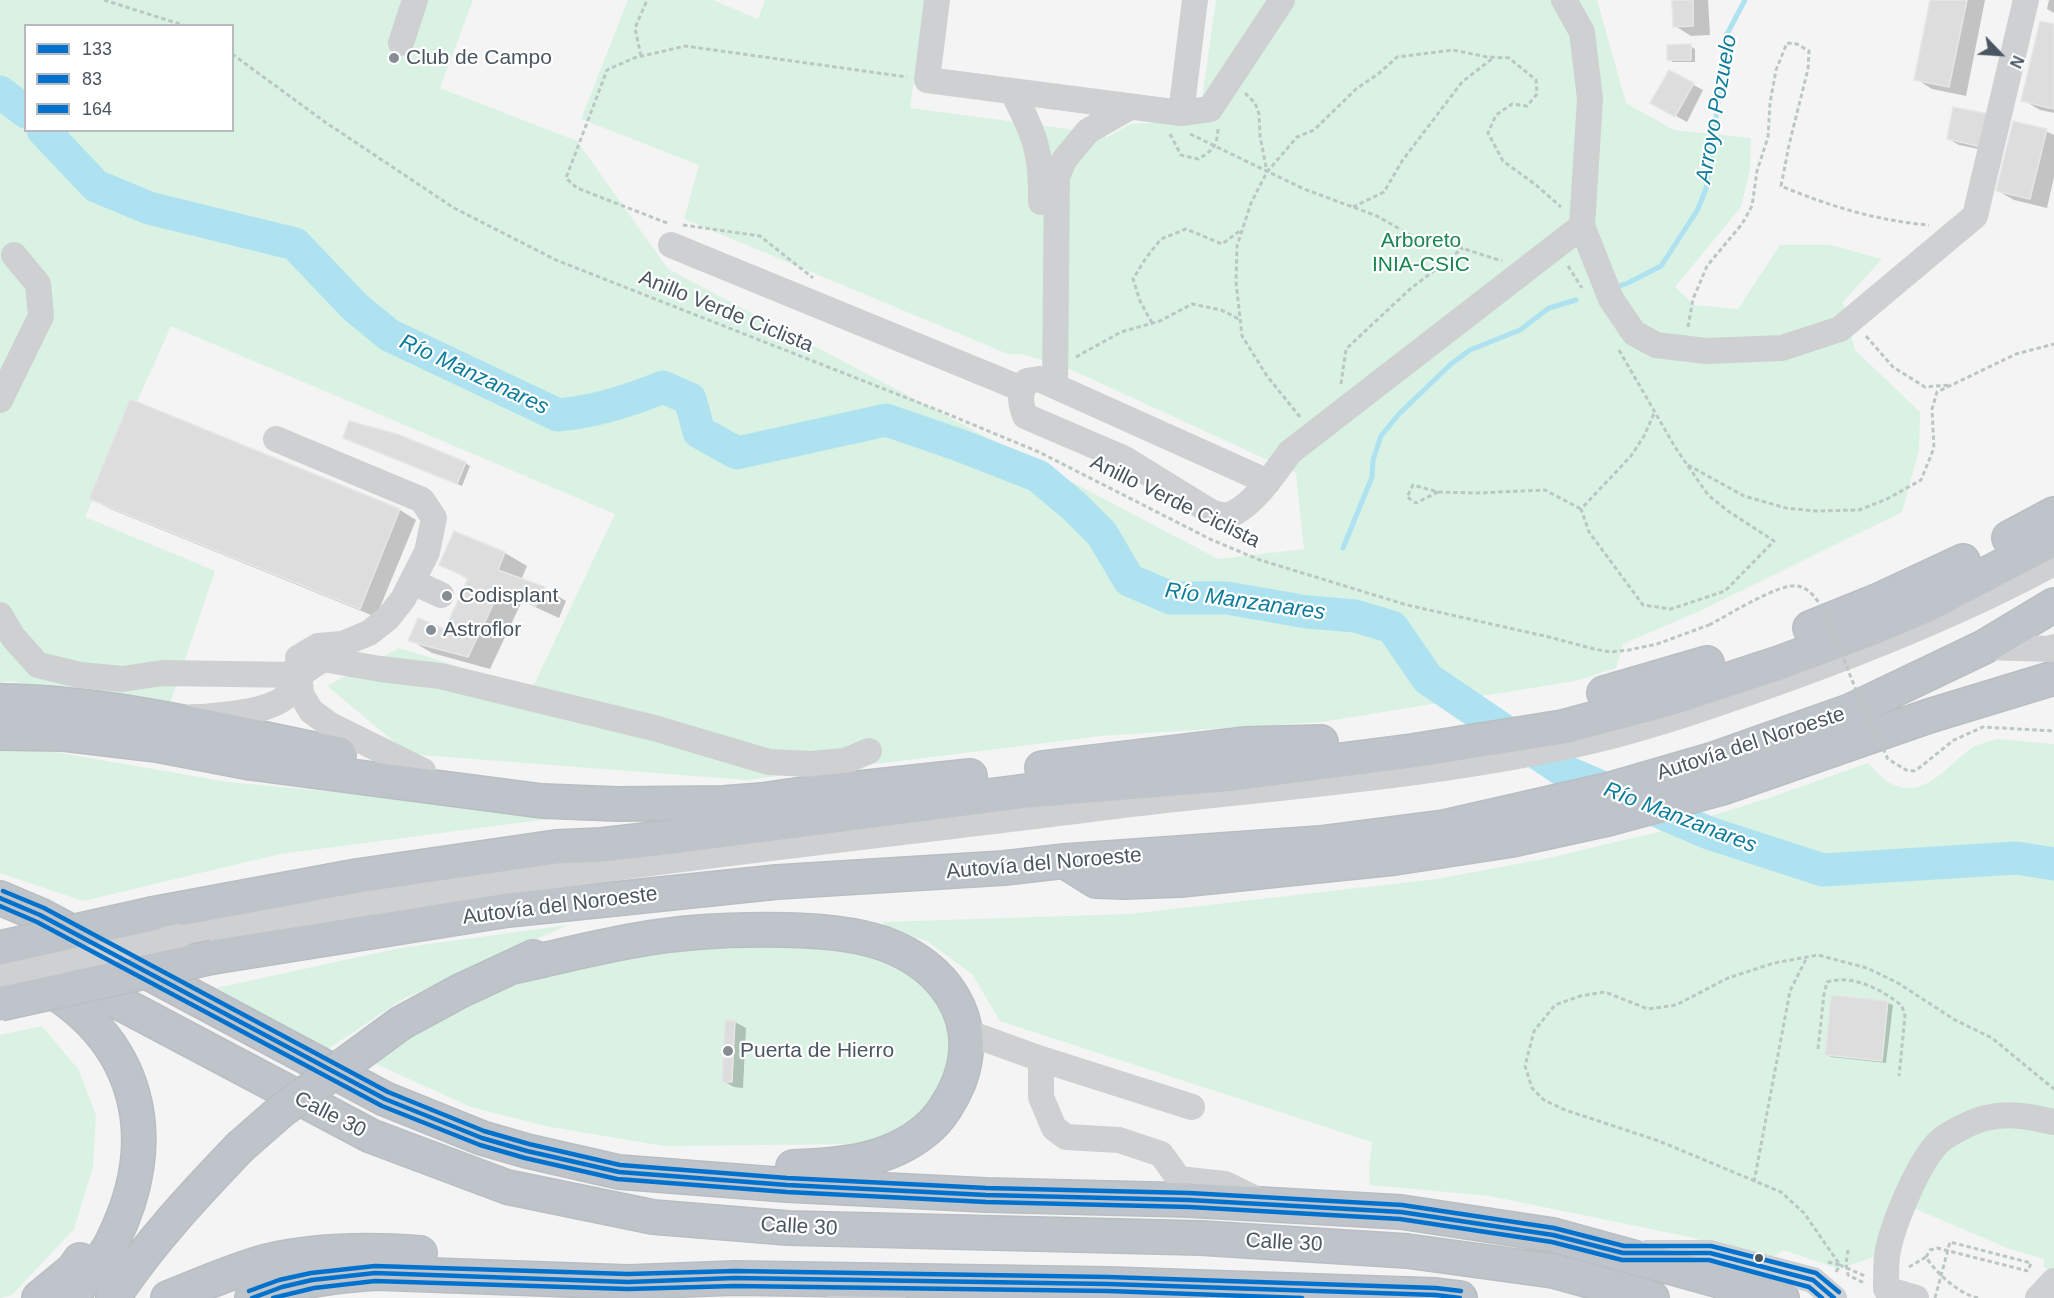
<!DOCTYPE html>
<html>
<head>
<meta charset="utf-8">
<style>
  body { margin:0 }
  #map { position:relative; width:2054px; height:1298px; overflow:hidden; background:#f4f4f4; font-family:Arial,sans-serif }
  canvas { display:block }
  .legend { position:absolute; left:24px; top:24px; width:210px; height:108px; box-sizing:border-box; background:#fff; border:2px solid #b7bbc0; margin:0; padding:8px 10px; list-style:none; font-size:18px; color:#4a5661 }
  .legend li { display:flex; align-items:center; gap:12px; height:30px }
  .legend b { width:30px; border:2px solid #b7bbc0 }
  .north { position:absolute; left:1970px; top:24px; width:60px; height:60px; -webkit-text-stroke:4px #fff; paint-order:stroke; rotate:115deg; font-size:16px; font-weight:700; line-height:24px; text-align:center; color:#4a5661 }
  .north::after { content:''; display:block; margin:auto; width:21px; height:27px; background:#4a5661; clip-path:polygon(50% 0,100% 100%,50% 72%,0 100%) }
</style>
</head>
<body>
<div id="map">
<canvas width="2054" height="1298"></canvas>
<ul class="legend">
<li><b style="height:8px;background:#0072ce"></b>133</li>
<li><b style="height:8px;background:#0072ce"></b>83</li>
<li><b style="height:8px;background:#0072ce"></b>164</li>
</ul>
<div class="north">N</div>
</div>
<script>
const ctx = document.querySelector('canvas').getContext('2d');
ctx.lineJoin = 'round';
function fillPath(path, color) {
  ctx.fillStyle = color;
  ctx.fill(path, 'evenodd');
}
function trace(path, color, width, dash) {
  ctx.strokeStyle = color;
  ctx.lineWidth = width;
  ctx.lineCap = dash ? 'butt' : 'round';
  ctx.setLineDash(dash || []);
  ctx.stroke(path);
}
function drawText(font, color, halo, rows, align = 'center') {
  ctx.font = font + ' Arial,sans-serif';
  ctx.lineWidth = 4.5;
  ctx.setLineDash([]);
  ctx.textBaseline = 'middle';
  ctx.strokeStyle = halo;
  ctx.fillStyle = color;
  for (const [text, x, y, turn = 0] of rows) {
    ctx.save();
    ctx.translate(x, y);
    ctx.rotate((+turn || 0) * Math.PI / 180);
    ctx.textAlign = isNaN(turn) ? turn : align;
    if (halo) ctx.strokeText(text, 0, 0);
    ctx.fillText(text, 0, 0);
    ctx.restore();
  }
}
fillPath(new Path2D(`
  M0,0H473L440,88L577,141L668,269L1218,559L1304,549L1296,473L1072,370L1023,354H1008L684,219L699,165L581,119L628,0H713L758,19L765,0H925L910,108L1106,134V138L1130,124L1199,121L1216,0H1597L1626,103L1674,130L1751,138L1750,170L1741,207L1675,287L1694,305L1738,309L1780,245H1830L1882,259L1843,302L1855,350L1920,412L1919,450L1902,512L1702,610L1623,644L1616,668L1575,681L1321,722L1101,736L746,780L409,754L327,686L399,648L532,689L615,514L171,326L85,517L215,571L168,709L10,681L0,683ZM26,26H232V130H26Z
  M1997,739L2054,744V1273L2043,1266L2045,1259L2007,1248L1897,1201L1874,1257L1839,1269L1784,1250L1767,1261L1690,1237L1490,1196L1370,1185L1369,1167L1372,1142L1000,1021L972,974L927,941L886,929L883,922L1129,914L1437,879L1549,858L1658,832L1769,798L1868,763C1874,769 1881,777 1888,782C1924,804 1949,762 1975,746C1982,743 1990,741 1997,739Z
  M14,745L228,782L579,815L280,854L83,901L0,873V748Z
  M568,925L403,999L322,1053L203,991L400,948Z
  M780,942L861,951L904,966L948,1012L953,1061L928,1109L906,1129L860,1144L664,1146L545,1126L471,1107L374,1063L412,1035L466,1003L537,975L673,946Z
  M42,1026L78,1069L96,1115L93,1167L74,1229L12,1295L0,1298V1035Z`), '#d9f2e3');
fillPath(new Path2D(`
  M1674,0H1708L1710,35L1691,36L1675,26Z
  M1932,0H1985L1966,96L1932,89L1916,79Z
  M2049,0H2054V13L2047,9Z
  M2054,26V113L2040,110L2023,100Z
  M1690,46L1695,49V62H1673L1668,59Z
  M1669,72L1703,90L1687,122L1652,103Z
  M1988,115L1993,152L1959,145L1948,139Z
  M2046,131L2054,135V177L2047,208L2014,200L1998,191Z
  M131,401L400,510L416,520L376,617L108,508L91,499Z
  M349,440L465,463L470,466L462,486Z
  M455,533L505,553L527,566L521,580L544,588L566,601L559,618L522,601L490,669L432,653L410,640L446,631L469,580L441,564Z
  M1833,997L1888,1003L1893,1005L1886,1063L1831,1057L1826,1054Z
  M735,1022L746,1028L743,1088L734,1087L723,1081Z`), '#0003');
trace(new Path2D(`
  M1614,288L1628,283L1661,266L1697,211L1706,189L1710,163L1727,34L1745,0
  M1343,548L1372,477L1373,460L1381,436L1399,414L1451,364L1470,350L1520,330L1549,308L1576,300
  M1313,613L1322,601`), '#aee2f0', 5);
trace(new Path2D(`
  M0,92L26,112
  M43,130L96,186L149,208L295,244L355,307L389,335L558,415C594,412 629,401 663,387L690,399L699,432L737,453L886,420L959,445L1038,476L1074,506L1102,534L1129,580L1171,598H1227L1307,612L1355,616L1392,627L1428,679L1564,771L1709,833L1823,870L2016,858L2054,864`), '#aee2f0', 33);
const building = new Path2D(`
  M1672,0H1693V26L1673,27Z
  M1930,0H1967L1949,87L1914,80Z
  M2040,21L2054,24V109L2021,101Z
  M1691,44V60H1667V45Z
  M1669,70L1694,83L1675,117L1650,103Z
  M1953,107L1989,114L1982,147L1947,139Z
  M2013,121L2047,129L2030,199L1996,191Z
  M130,399L400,509L360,609L89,499Z
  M349,421L397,434L466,462L457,484L343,438Z
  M454,531L505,552L498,570L545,587L536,606L500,590L468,657L408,641L418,618L445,629L468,578L439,565Z
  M1831,995L1888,1001L1882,1061L1825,1055Z
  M725,1020H735L732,1082H722Z`);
fillPath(building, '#ddddde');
trace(building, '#e5e6e7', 1.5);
const highway = new Path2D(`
  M2009,538L2054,514
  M1810,628L1877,601L1963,561
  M1604,693L1707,663
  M0,701C115,702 227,732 339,754
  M0,733L64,734L157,745L251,763L542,801L618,804L723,803L762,800L803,794L970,776
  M1042,768L1244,744L1321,742
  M1069,864L1096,881L1124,882L1180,880L1394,858L1512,840L1608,819L1722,788L1929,716L2054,678
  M0,898L40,915L385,1099L482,1138L527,1151L619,1172L787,1185L986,1195L1189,1200L1401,1212L1553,1235L1782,1298
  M152,914L357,876L556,847L601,845L672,837L1027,791L1234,774L1412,751L1563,727L1669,699L1779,663L1873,628L1927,605L2054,539
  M213,957L508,910L777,882L1004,868L1065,861L1320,843L1444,827L1611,789L1714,759L1850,711L1984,647L2054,605
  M512,967C554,958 595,947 637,940C686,931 736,929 786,930C819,931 853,933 885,944C944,966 983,1019 959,1082C952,1099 940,1119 926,1130C888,1162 840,1165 793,1167
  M69,976L371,1136L507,1187L653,1217L788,1228L1201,1238L1407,1251L1553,1271L1652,1298
  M35,981C141,1038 164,1139 112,1242C102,1262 84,1280 71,1298
  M401,1023L460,991L533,957
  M39,1298L73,1270L80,1260
  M113,1298C149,1243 194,1195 240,1147
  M168,1298C201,1285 234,1270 268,1261C318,1249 369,1249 420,1253
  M252,1298C291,1281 333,1276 375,1273L628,1282L735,1278L1108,1284L1436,1295L1460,1298`);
trace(highway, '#b9bec3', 36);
trace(new Path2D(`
  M104,0L186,26
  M232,54L325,122L454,208L556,260L945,413L1039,452L1212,540L1260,560L1407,605L1549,637L1594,649L1611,652L1629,650L1657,644L1709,625
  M641,56L635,28L647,0
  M1245,93L1255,103L1259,114L1260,136L1267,172
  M1170,134L1181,155L1198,159C1212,151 1217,147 1218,129
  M1190,134L1304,189L1377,216L1417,239L1455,246L1502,261
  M1353,207L1384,192L1402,161L1462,82L1493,58
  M667,223L577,188L566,178L607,70L634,58L685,46L907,77
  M683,225L760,236L813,278
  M1568,266L1582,288
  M1152,323L1140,301L1133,279L1146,258L1161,239L1186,229L1222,244L1241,230
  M1688,327L1693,299L1707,266L1742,224L1752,206L1757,171L1768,137L1770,103L1776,70L1787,43L1797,44L1809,51L1808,69L1789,145L1781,186C1829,206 1878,221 1929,225
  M1866,336L1893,367L1925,387L1950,385
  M1619,350L1675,447L1708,495L1728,511L1774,541L1725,591L1671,609L1643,605L1589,532L1581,509L1631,456L1644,436L1655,411
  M1076,357L1121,332L1160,321L1192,304L1221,310L1241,320
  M1341,384L1346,349L1409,290L1463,248
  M1300,417L1267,376L1242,336L1236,282L1237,246L1251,203L1267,172L1297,137L1314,130L1356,89L1378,74L1397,57L1453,50L1487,57L1509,58L1536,80L1537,94L1527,106L1512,104L1496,115L1488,133L1503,161L1536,185L1561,207
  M1688,465L1744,496L1786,508L1816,511L1859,510L1887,499L1921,480L1934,448L1932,409L1937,392L2016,354L2054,344
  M1438,492L1416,503L1407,497L1413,485L1438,492L1477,493L1545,490L1581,509
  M1818,1049L1824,994L1827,982C1853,974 1883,990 1902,1006L1905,1016L1899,1076
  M1754,1182L1790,991L1807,957
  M1848,1250L1846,1264L1848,1275L1864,1283
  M1828,1262L1840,1265L1804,1213L1781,1192L1659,1141L1565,1110L1544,1100L1532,1088L1525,1066L1534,1031L1555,1005L1580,996L1605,992L1648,1009L1676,1005L1728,978L1774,963L1818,955L1867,968L1898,983L1955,1020L1992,1038L2054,1089
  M1909,1267L1926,1257
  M1836,1272L1840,1265L1865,1276
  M1978,1298C1959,1294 1936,1273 1926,1257L1930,1250L1937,1248L2028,1271`), '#bcc7c4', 3, [4.5, 3]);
trace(new Path2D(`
  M937,0L927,80L1181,113L1195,0
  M1564,0L1582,32L1590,99L1582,226L1611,299L1634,333L1656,345L1706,351L1782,348L1840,329L1975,216L2026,0
  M401,43L415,0
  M1012,91C1035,135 1042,152 1041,202
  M1181,113L1210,109L1282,0
  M671,245L1022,389
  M1055,386L1057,177L1064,160L1088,131L1130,107
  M0,400L41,316L38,284L14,255
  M276,439L422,500L434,518L427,552L403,599L388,618L369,633L342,644L318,646L298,658L301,694L311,711L330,725L423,771
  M1268,482L1039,379L1027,381C1019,394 1020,402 1025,416L1125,459L1211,512C1219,515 1226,517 1234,513C1256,502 1276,471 1290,452L1582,226
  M413,582L441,595
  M0,615L13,637L38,665L80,675L123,679L162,673L299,675L323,659L380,669L440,676L654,728L769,762L811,764L845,761L869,751
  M1984,647L2051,649L2054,647
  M192,717H202C228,714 278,713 294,688C296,685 297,679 299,675
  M178,937C485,877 797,846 1107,807C1268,787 1437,777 1595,740C1658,725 1719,703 1779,682C1874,648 1966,611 2054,563
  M966,1032L1041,1059V1097L1054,1128L1066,1137L1119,1140L1161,1154L1179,1179L1225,1184L1258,1200
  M1041,1059L1192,1107
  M1647,1253H1710L1813,1280L1834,1298
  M838,1290L875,1297L893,1298
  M1916,1298L1886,1289C1886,1278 1886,1267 1887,1256C1891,1228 1919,1159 1941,1140C1950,1133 1974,1120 1986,1118C2010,1112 2031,1117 2054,1122
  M2038,1298L2054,1281`), '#ced0d2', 26);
trace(highway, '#bec4c9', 33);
const highwayBridge = new Path2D(`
  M0,948L152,914
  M0,1004L213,957
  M240,1147L281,1111L401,1023`);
trace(highwayBridge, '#b9bec3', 36, []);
trace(new Path2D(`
  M1709,625C1727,616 1780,582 1798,586C1812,589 1820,604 1826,615L1862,705L1888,759L1906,770L1914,771L1919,768L1954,740L1983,727L2054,731
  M1935,1298L1950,1242L2031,1263L2028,1271`), '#bcc7c4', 3, [4.5, 3]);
trace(new Path2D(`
  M0,977L178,937`), '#ced0d2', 26);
trace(highwayBridge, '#bec4c9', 33);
trace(new Path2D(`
  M0,898L40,915L385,1099L482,1138L527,1151L619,1172L787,1185L986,1195L1189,1200L1401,1212L1553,1235L1623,1253H1710L1813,1280L1834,1298
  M252,1298L282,1287L312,1280L375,1273L628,1282L735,1278L1108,1284L1436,1295L1460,1298`), '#0072ce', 4.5);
trace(new Path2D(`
  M0,906L37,922L382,1106L480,1145L525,1158L617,1179L787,1192L986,1202L1189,1207L1400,1219L1552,1242L1622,1260H1709L1809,1287L1822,1298
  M273,1298L314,1288L375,1281L628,1289L735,1286L1108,1291L1302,1298`), '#0072ce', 4.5);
trace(new Path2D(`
  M3,891L44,908L388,1092L484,1131L529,1144L620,1165L787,1178L986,1188L1189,1193L1402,1205L1554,1228L1624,1246H1711L1816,1273L1839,1292
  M249,1291L279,1280L311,1273L375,1266L628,1274L735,1271L1108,1277L1436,1288L1461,1291`), '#0072ce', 4.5);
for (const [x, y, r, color] of [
  [394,58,6,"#868d94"],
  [447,596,6,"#868d94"],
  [431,630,6,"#868d94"],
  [728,1051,6,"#868d94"],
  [1759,1258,5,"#4a5661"]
]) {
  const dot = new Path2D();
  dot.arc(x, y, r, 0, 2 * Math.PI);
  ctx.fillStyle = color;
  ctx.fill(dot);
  trace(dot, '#fff', 2);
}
drawText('21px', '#4a5661', '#fff', [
  ["Club de Campo",406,58],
  ["Codisplant",459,596],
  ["Astroflor",443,630],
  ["Puerta de Hierro",740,1051]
], 'left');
drawText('21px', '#17864f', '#fff', [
  ["Arboreto",1421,241],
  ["INIA-CSIC",1421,265]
]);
drawText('21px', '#4a5661', '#fff', [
  ["Anillo Verde Ciclista",726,312,22],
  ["Anillo Verde Ciclista",1175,502,26],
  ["Autovía del Noroeste",1751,744,-18],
  ["Autovía del Noroeste",1044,864,-5],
  ["Autovía del Noroeste",560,906,-7],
  ["Calle 30",330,1115,27],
  ["Calle 30",799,1227,3],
  ["Calle 30",1284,1243,3]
]);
drawText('italic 22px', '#0c7c9b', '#fff', [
  ["Arroyo Pozuelo",1717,109,-80],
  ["Río Manzanares",474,375,25],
  ["Río Manzanares",1245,602,8],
  ["Río Manzanares",1680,818,21]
]);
</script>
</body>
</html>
